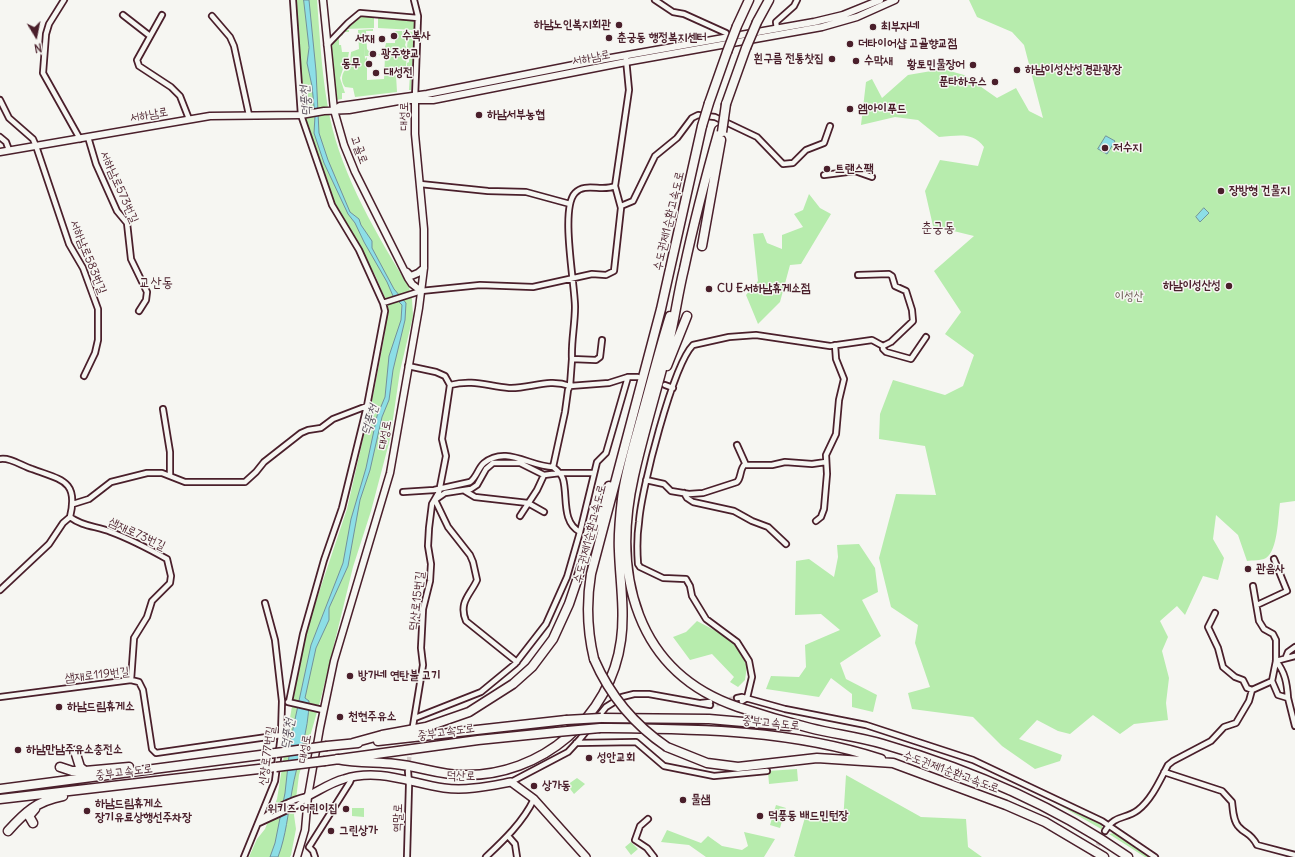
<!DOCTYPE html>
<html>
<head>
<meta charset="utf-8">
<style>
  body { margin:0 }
  #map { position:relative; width:1295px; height:857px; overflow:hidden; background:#f6f6f2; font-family:Delius,sans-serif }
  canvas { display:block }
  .north { position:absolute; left:16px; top:16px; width:40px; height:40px; -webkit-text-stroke:3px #f6f6f2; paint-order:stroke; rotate:170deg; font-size:11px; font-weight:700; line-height:16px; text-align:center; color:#4a1f2b }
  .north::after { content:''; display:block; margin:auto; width:14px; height:18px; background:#4a1f2b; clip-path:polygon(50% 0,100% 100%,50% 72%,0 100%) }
</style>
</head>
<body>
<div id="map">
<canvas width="1295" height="857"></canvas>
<div class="north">N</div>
</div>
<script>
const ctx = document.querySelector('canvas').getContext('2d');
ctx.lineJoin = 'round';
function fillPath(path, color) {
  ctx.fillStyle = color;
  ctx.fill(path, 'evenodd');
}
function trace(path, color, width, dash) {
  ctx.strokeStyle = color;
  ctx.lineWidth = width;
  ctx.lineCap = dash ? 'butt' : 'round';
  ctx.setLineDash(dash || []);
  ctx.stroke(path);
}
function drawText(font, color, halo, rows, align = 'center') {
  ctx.font = font + ' Delius,"Poor Story",sans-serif';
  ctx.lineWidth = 3;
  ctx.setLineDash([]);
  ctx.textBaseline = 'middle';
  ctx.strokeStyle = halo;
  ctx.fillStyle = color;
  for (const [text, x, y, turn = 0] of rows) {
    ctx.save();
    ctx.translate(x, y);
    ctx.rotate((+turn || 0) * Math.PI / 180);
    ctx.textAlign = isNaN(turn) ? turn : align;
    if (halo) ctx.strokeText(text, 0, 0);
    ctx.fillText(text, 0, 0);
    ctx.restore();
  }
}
fillPath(new Path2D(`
  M296,0H317C320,39 322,80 330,118C342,176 378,237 409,287L412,299L413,316L400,371L390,439L371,511L353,567L321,698L299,775L294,815L296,829L291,855L290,857H249L257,839L265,829L277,799L296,681L305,634L347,509L374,391L384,338L387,313L385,298L375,275L333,202L308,130L304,108Z
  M969,0H1295V501L1280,503C1278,517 1278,550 1266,558C1261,561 1252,560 1247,561L1238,535L1216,515L1213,539L1224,558L1218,580L1203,576L1185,615L1177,606L1160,621L1168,637L1162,651L1169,678L1166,703L1168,720L1134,724L1120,734L1093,715L1070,734L1058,731L1037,720L1019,739L1062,755L1060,761L1035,769L1002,746L973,717L912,709L908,693L930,687L915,643L918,625L891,607L879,558L896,494L936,495L925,446L879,439L880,414L893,380L945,395L963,386L974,355L945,334L961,312L934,271L974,236L933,226L925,191L940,160L978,166L984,147C972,131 958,136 939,137L918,120L895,117L861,125L866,82L872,79L882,98L908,75L943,69L964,75L997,98L1016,88L1029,111L1043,118L1024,45L1012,32L977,17Z
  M364,15L374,16V28L344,29Z
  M378,16L413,20L415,21L414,30L378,28Z
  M373,29V31H366L367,49L373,56H365L364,41L365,59L367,57V80L384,79L385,56L378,55L384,52L386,43H395V31H402L403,35L407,38L405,45L407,49L408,35L404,36L403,31L414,32L411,90H409L410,74H402L407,69V63L409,62V57L407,56V49L406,68L396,75L397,92L355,97L353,88L345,87C341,82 341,75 345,70H349L351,52L359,49L358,30Z
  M343,30H349V32H343V35L339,37V45H341L342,52H349L347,63L342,64L343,69L340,78L345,93H342V99L337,100L330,45Z
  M809,194L820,208L831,214L801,264L790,265L780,302L758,324L746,295L758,281L753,234L763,233L767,243L782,249V235L803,227L794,214L803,210Z
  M859,544L875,568L878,592L862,600L881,636L840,663L846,679L877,695L873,712L852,707V694L831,678L819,697L766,689L771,676L799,677L806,667L805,645L840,630L821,614L795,615L796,561L809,559L834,577L838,557L837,545Z
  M697,621L733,640L747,666L745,680L738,687L730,682L734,677L712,654L690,660L673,637L686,632Z
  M797,769L798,781L769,784L768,771Z
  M846,775L921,817L966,819L968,847L982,857H796L794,856L806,814L843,822Z
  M577,778L585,784L574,794L567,785Z
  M1031,789L1095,819L1101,823L1103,830Z
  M776,805L786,808L780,828L770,825Z
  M352,808H364V817L352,816Z
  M667,830L701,843L708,836L722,846L742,850L748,846L744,832L775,839L764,857H706L689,845L661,842Z
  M1114,833L1151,857H1145L1109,834Z
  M631,842L638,849L631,855L625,847Z`), '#b7ecad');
const water = new Path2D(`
  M304,0H309L316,71L319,133L328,160L350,212L359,219L361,225L372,241V248L394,289L406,303L405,320L393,370L389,400L382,417L370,470L360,500L348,566L329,608V620L316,648L305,698L309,701C309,731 297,761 292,791C288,813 286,836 278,857H270L275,843L285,793L291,738L311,645L343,563L351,519L366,468L377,416L385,397L389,356L401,320L402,305L393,296L387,282L364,242L355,223L348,214L324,163L314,133L315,116L312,86L307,63L309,48Z
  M1106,136L1115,141L1107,154L1098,149Z
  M1204,208L1209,213L1200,222L1196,217Z`);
fillPath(water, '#8cdee6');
trace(water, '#72929b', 1);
trace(new Path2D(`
  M710,702L737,698
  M710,705L742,701
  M408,768L412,736
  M1092,857L1105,831`), '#d4cbca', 4.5, [4.5, 2]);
const minor = new Path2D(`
  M64,0L49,24L46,34L43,73L80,139
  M414,0L418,16L415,98
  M655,0L673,12L684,14L726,33L729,37
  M123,15L150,36
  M162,15L137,60L139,66L171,87L180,96L189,119
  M212,16L230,37L234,46L249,115
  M777,29L776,22L794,6L797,0
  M327,45L348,23L360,13L418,18
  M0,100L9,118L33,139L36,146L69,244L83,268L98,309V340L95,353L84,376
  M0,137L6,142L9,150
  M88,137L96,164L117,211L127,223L131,259L147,292L146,300L139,311
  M824,175L855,171L872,177
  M420,184L488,191L526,192L570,204
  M621,206L633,201L655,156L677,138L692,118L698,115L715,117L757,137L783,164L793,163L806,150L824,143L830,126
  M383,303L421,291L480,285L533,287L592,274L606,275L614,271L621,208L615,186
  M602,340L600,357L596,360L572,359C571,342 575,325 575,307C575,284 560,209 575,193C585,182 602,192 615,186L629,90L626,59
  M883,346V349L886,352L911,359L926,337
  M408,366L436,372L445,376L450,385C473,379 487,386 509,388C530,389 548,378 570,386L572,359
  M628,377H638
  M665,385L673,388
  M163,409L170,452V476
  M737,445L746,465H772L785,462L812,464L826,462
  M0,459C10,457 22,466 32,469C61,480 79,480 70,517
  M646,480L664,484L671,491L689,494L703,493L737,482C742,477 739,470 745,464
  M465,491L475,497L528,503L544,512
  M403,492L434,490L470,482C477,477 478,468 484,463C506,445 530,467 553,467
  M684,493L687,498L693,502L734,511L752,521L768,527L786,544
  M73,504L89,499L111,482L147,473H162L185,482H245L256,472L264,462L301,433L308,430L321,428L333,419L367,406
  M520,516L537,490L544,475
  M816,521L821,517L824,509L827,474L826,455L836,434L839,400L844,379L836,359L835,345
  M1253,586L1259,621L1264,629L1273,634L1276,640V661L1272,681L1278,695L1288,698L1295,726
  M0,590L49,544L63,523L70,517C83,527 97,526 111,532C130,539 149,549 167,559L171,576L170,583L152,601L147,617L134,638L131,680
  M1257,605L1287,591L1274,559
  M1215,613L1208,627L1218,648L1223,667L1235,677L1243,680L1247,688L1252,690L1272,681
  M1286,657L1288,652L1295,647
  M517,662L466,621C458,602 471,594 477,580L473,562L470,555L448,527L435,500L445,493L471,489L477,485L486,469L493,463H520L544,475L560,473H594
  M0,697L131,680L139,682L143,690L152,749L156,753L281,735
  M737,698L742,697L785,709L866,725L973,760L1102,821L1155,857
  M1288,698C1287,683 1285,672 1276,661L1295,656
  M742,701L747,698L752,677L749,661L737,642L706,619L692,596L690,586L686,579L663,578L640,567L638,564C637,550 637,535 639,522C641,490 673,365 693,345L729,337L756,335L830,346L872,340L883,346L891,342L913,321L912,310L906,291L895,286L892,276L889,274L858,275
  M288,702L323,710
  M289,702L303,634L324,560L342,508L367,406L385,311L383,303L359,250L332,205L301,115L293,0
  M701,703L710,702
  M415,718L481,692L515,664L546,624L567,577L580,532L597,462L606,453L628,377L609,383L570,386L568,390L565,412L553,467C557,470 561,473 563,479C568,496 561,522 580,532
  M413,726L423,665L421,648L423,609L430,581L431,564L428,546L429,528L432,504L439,492L446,456L442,439L450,385
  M576,743L636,742L664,766L714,776L767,771
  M1164,772L1222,791L1232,802C1233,810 1233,821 1239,827C1246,835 1250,832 1257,845L1295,855
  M511,782L568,752L580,739L606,707L622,697L634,694H649L710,705
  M648,819L640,826L635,840L647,848L654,857
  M260,821C273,809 291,800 308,796
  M259,823L298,805L307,798
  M1105,831C1115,814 1125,820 1138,810C1152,799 1160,780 1168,765L1173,761L1211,741L1224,727L1236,723L1249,701L1252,690
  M508,836L515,844L517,857
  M309,847L350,782L352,777
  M309,847L313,851L315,857
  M244,857L275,781L281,735L282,701L275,640L265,603
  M407,857L409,785L408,771
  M486,857C504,840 523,822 534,799`);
const tertiary = new Path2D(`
  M323,0L334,110L344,145L355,172L408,278L412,284L421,291
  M334,110L340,106L427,94L594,61L814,22L843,15L880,0
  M0,152L210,116L301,115L324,111L349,110L404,100H433L626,62L822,27L857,17L895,0
  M407,272L411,276L418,273L424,268
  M297,857L305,830L308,796L320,728L334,661L390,473L419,308L424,268V229L415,134V101`);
const secondary = new Path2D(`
  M308,796C320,790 332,782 344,779C379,768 410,783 444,788C467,791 489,786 511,782L534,799L586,857`);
const motorway = new Path2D(`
  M757,22L769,0
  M737,26L749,0
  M709,103L727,52
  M726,104L746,48
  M719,130C706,176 694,222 684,269C678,293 675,318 669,342C658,387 644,431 634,476C612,574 635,672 738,707C762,715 786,722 810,728C834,734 859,737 883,744C969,769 1054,805 1128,857
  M702,246L721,140
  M667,366L687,316
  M594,659C587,630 586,604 591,574L661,309L702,126
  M601,718L709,719L789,726
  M600,728C697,729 788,729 881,759
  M378,741L566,720
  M353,743L382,735L426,727L469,712L513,684L532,667L553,639L569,604L609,486
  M327,746L358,743
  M667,747L707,763L738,767L817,758L893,763L1006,805L1045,822L1104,857
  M75,751L80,767L85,771L129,767
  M337,759C357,763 376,762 395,764C418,766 440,775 463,775C541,777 611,717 621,640C625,611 620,580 619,551C618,534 620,516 622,499C625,473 633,448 640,422C650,387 659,351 670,316
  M325,761L478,740L557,732
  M60,767L72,771H85
  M0,789L276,753
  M0,799L276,767
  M33,823L29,816L35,809
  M8,831C25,812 37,801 63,796`);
trace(minor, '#4a1f2b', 8);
trace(tertiary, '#4a1f2b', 9);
trace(secondary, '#4a1f2b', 10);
trace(motorway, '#4a1f2b', 11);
trace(minor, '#f6f6f2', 4.5);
trace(tertiary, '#f6f6f2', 6);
trace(secondary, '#f6f6f2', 7);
trace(motorway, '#f6f6f2', 8);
const motorwayBridge = new Path2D(`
  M746,48L757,22
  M727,52L737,26
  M702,126L709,103
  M722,132L726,104
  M594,659C610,696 633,724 667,747
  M566,720L601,718
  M557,732L600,728
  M276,753L327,746
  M276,767L325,761`);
trace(motorwayBridge, '#4a1f2b', 11, []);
trace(motorwayBridge, '#f6f6f2', 8);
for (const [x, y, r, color] of [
  [619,25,4,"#4a1f2b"],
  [873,27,4,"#4a1f2b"],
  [394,36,4,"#4a1f2b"],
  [609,38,4,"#4a1f2b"],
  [382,39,4,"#4a1f2b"],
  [850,44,4,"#4a1f2b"],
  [373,54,4,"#4a1f2b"],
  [832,59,4,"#4a1f2b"],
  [856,61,4,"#4a1f2b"],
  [369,64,4,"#4a1f2b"],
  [973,65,4,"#4a1f2b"],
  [1017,70,4,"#4a1f2b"],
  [376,73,4,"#4a1f2b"],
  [995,82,4,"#4a1f2b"],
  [850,109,4,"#4a1f2b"],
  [479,115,4,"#4a1f2b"],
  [1105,148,4,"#4a1f2b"],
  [827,169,4,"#4a1f2b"],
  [1221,191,4,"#4a1f2b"],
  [1229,286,4,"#4a1f2b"],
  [709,289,4,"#4a1f2b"],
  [1248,569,4,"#4a1f2b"],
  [350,676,4,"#4a1f2b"],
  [59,707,4,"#4a1f2b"],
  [340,717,4,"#4a1f2b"],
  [18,750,4,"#4a1f2b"],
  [589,758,4,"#4a1f2b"],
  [534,786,4,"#4a1f2b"],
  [683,800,4,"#4a1f2b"],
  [346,809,4,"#4a1f2b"],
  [87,811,4,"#4a1f2b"],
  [760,816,4,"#4a1f2b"],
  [331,831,4,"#4a1f2b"]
]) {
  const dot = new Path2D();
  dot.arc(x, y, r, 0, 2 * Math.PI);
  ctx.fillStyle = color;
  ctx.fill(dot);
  trace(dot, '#f6f6f2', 1.5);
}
drawText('bold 12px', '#4a1f2b', '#f6f6f2', [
  ["하남노인복지회관",611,25,"right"],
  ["최부자네",881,27],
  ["수복사",402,36],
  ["춘궁동 행정복지센터",617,38],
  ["서재",374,39,"right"],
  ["더타이어샵 고골향교점",858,44],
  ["광주향교",381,54],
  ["흰구름 전통찻집",824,59,"right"],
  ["수막새",864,61],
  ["동무",361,64,"right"],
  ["황토민물장어",965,65,"right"],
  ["하남이성산성경관광장",1025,70],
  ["대성전",384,73],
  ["푼타하우스",987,82,"right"],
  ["엠아이푸드",858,109],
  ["하남서부농협",487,115],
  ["저수지",1113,148],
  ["트랜스팩",835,169],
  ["장방형 건물지",1229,191],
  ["하남이성산성",1221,286,"right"],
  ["CU E서하남휴게소점",717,289],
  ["관음사",1256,569],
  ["방가네 연탄불 고기",358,676],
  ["하남드림휴게소",67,707],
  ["천현주유소",348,717],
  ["하남만남주유소충전소",26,750],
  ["성안교회",597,758],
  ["상가동",542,786],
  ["물샘",691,800],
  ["하남드림휴게소",95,804],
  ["장기유료상행선주차장",95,818],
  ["위키즈 어린이집",338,809,"right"],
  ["덕풍동 배드민턴장",768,816],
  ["그린상가",339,831]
], 'left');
drawText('12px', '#4a1f2b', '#f6f6f2', [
  ["서하남로",591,58,-11],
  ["서하남로",149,115,-10],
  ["대성로",405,116,-90],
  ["고골로",359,150,70],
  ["서하남로573번길",119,187,66],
  ["수도권제1순환고속도로",669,221,-77],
  ["서하남로583번길",88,257,68],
  ["대성로",385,435,-80],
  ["샘재로73번길",137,534,25],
  ["수도권제1순환고속도로",590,534,-76],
  ["덕산로15번길",417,601,-83],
  ["샘재로119번길",97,675,-6],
  ["중부고속도로",771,723,6],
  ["중부고속도로",446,732,-8],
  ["대성로",305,749,-81],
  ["신장로77번길",267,756,-82],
  ["중부고속도로",124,772,-7],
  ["수도권제1순환고속도로",951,772,20],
  ["덕산로",461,776,1],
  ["역말로",398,818,-88]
]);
drawText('12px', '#65524c', '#f6f6f2', [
  ["이성산",1129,297]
]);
drawText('italic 13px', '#5a4f5a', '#f6f6f2', [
  ["덕풍천",306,101,-95],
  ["덕풍천",370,420,-73],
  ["덕풍천",288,734,-81]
]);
drawText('14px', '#4a1f2b', '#f6f6f2', [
  ["춘궁동",938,228],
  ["교산동",156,283]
]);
</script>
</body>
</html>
